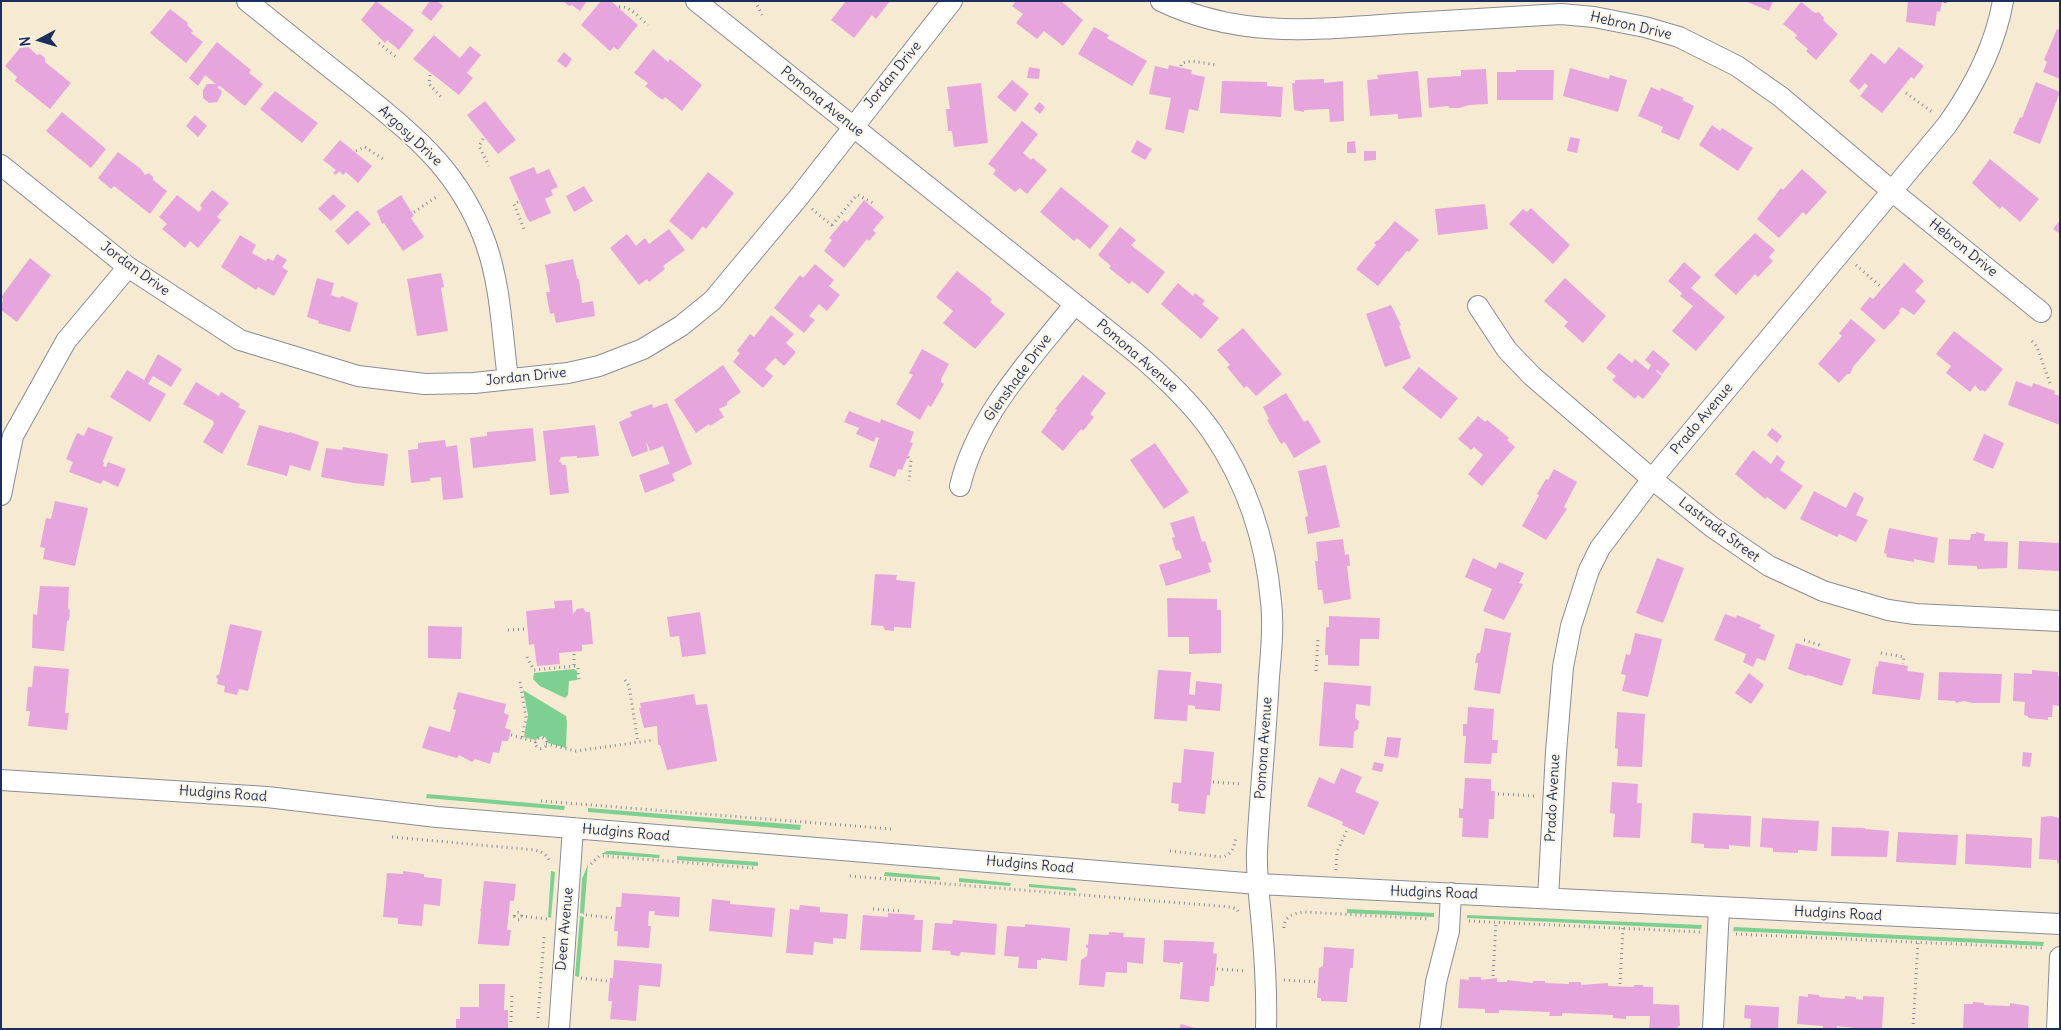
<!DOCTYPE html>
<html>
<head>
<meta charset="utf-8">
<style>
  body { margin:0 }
  #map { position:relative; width:2061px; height:1030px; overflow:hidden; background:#f7ead2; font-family:Delius,sans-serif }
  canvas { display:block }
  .frame { position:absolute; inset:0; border:2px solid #1b2f5e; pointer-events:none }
  .north { position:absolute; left:15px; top:15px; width:50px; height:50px; -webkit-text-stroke:4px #fcf5e5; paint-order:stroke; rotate:264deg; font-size:14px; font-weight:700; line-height:20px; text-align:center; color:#1b2f5e }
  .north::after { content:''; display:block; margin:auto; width:18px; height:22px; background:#1b2f5e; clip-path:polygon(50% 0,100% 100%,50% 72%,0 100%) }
</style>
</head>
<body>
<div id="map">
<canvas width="2061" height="1030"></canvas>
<div class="frame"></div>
<div class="north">N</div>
</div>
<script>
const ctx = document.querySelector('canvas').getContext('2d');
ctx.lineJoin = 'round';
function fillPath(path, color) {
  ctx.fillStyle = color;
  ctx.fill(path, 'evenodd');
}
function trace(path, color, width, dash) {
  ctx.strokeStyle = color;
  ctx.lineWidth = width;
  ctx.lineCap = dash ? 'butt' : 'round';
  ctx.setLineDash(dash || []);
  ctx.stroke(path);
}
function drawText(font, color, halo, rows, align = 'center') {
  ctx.font = font + ' Delius,sans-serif';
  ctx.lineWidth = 4;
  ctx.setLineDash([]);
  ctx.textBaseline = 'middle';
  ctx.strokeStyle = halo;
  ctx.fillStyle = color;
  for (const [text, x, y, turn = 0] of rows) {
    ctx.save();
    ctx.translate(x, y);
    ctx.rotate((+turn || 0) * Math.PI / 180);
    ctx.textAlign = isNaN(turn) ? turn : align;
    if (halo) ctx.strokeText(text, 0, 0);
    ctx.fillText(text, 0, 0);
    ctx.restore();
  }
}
fillPath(new Path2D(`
  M574,669L577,671V680L569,681L568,695L565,698L540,686L533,679L534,673Z
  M523,690L566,716L567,722L566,748L548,743L546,738L542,736L535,740L524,737L528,715Z
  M427,794L565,806L564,810L426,798Z
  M588,808L801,825L800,830L588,812Z
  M607,851H613L660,855L659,858L601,854Z
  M677,856L758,862V866L677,860Z
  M588,864L584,914L580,913L582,879Z
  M551,871L555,872L551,918L548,917Z
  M885,872L940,877V880L884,876Z
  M959,878L1011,883L1010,886L959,882Z
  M1029,884L1075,888L1077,891L1029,887Z
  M1347,909L1434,913V917L1347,913Z
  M1467,915L1702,925L1701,929L1467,918Z
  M580,916L584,917L579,977L575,976Z
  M1734,927L2044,942L2043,946L1733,931Z`), '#7dd092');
fillPath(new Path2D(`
  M376,1L414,30L399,50L387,40L385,43L361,20Z
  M430,1H438L443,6L431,21L421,13Z
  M563,1H587L580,11L572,5L569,6Z
  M601,1L612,2L638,25L618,50L614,47L610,51L581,25Z
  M846,1H890L876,19L872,15L854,38L831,20Z
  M1016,1H1061L1083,20L1063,46L1044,31L1037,39L1016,23L1023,14L1012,6Z
  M1745,1H1773L1769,11Z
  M1908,1H1942L1940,12L1937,11L1935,26L1906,22Z
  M1801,2L1815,13L1819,12L1824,18L1823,20L1838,34L1816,60L1806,51L1808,49L1795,38L1797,35L1783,24Z
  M170,9L188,23L187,25L193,31L191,33L203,42L186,63L150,33Z
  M1094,27L1109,35L1107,38L1147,61L1132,86L1078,54Z
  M2057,29L2060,30V79L2043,72L2047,62L2044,60Z
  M434,35L460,58L470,46L481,55L467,73L473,78L459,95L413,59Z
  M217,42L251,70L249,73L263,84L245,106L220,86L217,87L222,91L220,97L217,102L209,103L203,98V90L207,84H216L205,75L198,86L189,78Z
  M24,43L37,55L40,54L45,58V62L71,83L50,109L15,81L17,77L5,66Z
  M1899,47L1924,66L1914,79L1911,77L1882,113L1860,96L1868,86L1865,83L1859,90L1849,81L1871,53L1885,64Z
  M653,49L668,62L670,59L702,85L682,111L665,97L663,100L658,97L645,86L648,83L634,73Z
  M564,52L572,59L566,68L557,61Z
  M1169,65L1192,70L1191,74L1205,77L1198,111L1189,109L1184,133L1165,129L1171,98L1149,94L1155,66L1168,69Z
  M1029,67L1040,69L1039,79L1027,78Z
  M1570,68L1609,79L1610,75L1627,80L1618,112L1563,96Z
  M1486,69L1488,104L1469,105L1459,108H1449L1448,106L1429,108L1427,78L1461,76V70Z
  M1516,70H1554L1553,100H1497V72H1516Z
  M1418,71L1422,117L1398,119V114L1370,116L1367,80L1378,79L1377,75Z
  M1324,79V83L1343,81L1344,121L1330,122L1329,109L1304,110V112L1294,110L1292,83H1295V80Z
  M1012,80L1029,94L1015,112L997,97Z
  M1222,81L1267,82V86L1283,87L1281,117L1220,113Z
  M2036,82L2060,92L2040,144L2013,133L2020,117L2022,118Z
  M981,83L988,143L954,147L952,131H948L946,109H950L947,87Z
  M1651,87L1660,91L1661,88L1684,98L1682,100L1694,106L1679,140L1661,132L1663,127L1638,116Z
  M275,91L318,123L302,143L260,109Z
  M485,101L516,140L498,154L467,115Z
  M1039,102L1045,107L1040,114L1034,109Z
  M62,112L106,149L91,168L46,131Z
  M195,115L207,126L198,137L186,126Z
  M1022,121L1038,134L1023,153L1031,160L1033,158L1047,170L1027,194L1020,188L1015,192L993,174L996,170L988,164Z
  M1712,125L1720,131L1722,128L1753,148L1738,171L1699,145Z
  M1570,137L1580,139L1577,153L1567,151Z
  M340,140L372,166L358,183L346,172L343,175L339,171L336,175L333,173L336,170L323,160Z
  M1137,140L1152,149L1145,160L1131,152Z
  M1355,141L1356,153H1347V142Z
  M1364,151H1376V160L1364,161Z
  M118,152L141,169L145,175L149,173L153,177V180L167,191L150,214L114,186L111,189L98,178Z
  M1990,159L2039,199L2020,222L2002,206L2000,209L1972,183Z
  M534,167L537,174L549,169L558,187L551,190L553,195L545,199L551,213L530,222L527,218L509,177Z
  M1802,169L1827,192L1806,215L1803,212L1779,238L1757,219L1781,188L1783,190Z
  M708,172L734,193L706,229L703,226L692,240L669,221Z
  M584,186L593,201L574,212L566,196Z
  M1061,187L1109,226L1090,249L1077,238L1074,241L1040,212Z
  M212,190L229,203L217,217L221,220L198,248L190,241L185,248L162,229L167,224L159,217L177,195L199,212L202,208L200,205Z
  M333,194L346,206L331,221L318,209Z
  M401,195L414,216L411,218L424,237L403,251L384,223L382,224L377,211Z
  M864,200L884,217L873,230L876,233L869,241L867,239L844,268L824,251L832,240L829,238L844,220L847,222Z
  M1485,204L1488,229L1438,235L1435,209Z
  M1531,208L1570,245L1553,264L1509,224L1523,209L1527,212Z
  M357,210L371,224L348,245L335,231Z
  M2060,220V234L2053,229Z
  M1395,221L1419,240L1409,252L1407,251L1378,286L1356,269L1376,245L1374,243L1377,240L1378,241Z
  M1120,227L1136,240L1131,245L1165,272L1148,294L1132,281L1129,284L1109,268L1111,266L1098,255Z
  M669,229L685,250L663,266L665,269L649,282L647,279L639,285L610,248L627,234L636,246L645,238L649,244Z
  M1755,233L1775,250L1769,257L1773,261L1758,277L1755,274L1736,295L1714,275Z
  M240,235L256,245L252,253L266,261L268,258L273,261L277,254L287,260L282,267L288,271L274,296L258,287L256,290L221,267Z
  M30,258L51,275L17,322L1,310L3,299L1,297Z
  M573,259L577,278L579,279L582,303L593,301L595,316L556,323L554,313L550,314L546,292H550L545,265Z
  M1684,262L1701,277L1691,288L1725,317L1696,351L1672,331L1693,306L1680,296L1682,293L1668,281Z
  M1904,263L1924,281L1915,291L1926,301L1914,315L1902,307L1899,311L1900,313L1884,330L1860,309L1870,297L1873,299Z
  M815,264L834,280L829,286L840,295L827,311L819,304L809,316L815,320L804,333L774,308L800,275L803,278Z
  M957,271L992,299L990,302L1005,314L975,349L943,323L953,311L936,297Z
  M441,273L444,287L441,288L448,331L417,336L407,279Z
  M317,278L334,283L331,295L339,298L342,296L358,303L350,332L318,323L319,321L307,317Z
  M1565,278L1606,316L1583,343L1564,326L1568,322L1544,301Z
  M1178,283L1193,296L1195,293L1205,301L1202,304L1219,318L1201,339L1161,304Z
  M1391,305L1401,325L1399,326L1411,358L1385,367L1366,314Z
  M771,315L794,334L786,343L796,352L784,366L775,358L772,361L765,369L773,376L763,388L733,362L740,353L737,351L750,334L754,337Z
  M1851,319L1876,340L1853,367L1850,374H1847L1839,383L1818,364L1842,336L1839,333Z
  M1243,328L1282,374L1256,396L1247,386L1244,388L1227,367L1230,365L1217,350Z
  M1954,331L2003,369L1985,392L1983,390L1980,391L1975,385L1970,392L1946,373L1951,366L1936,354Z
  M922,349L949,364L941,379V382L944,384L931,407L928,405L920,420L896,404L913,375L909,373Z
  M1653,350L1670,364L1662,374L1657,370L1656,371L1662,376L1643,399L1638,395L1635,399L1612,380L1616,376L1606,368L1619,353L1632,363L1635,359L1648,370L1651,365L1645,360Z
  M158,354L182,369L171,387L153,376L148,384L166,394L150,422L110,397L127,370L144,380Z
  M723,365L741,392L727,402V405L719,409L724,417L710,426L709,424L696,433L674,400Z
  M1419,367L1458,398L1441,419L1402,388Z
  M1083,375L1106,393L1090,414L1094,417L1083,431L1081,429L1063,451L1041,432L1057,410L1055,409Z
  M2016,381L2032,387L2033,383L2055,391L2054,394L2060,396V425L2008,405Z
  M196,382L219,396L221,392L240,404L238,407L246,411L222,454L203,442L214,424L213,421L183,404Z
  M1286,393L1304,422L1308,420L1321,442L1294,458L1286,444L1284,442L1281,444L1267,420L1269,419L1263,407Z
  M667,403L692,464L672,474L675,481L645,493L639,475L669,464L670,465L663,446L650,451L646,441L648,451L632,457L619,422L632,416L630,412L652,404L653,408Z
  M849,411L880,423L881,419L914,432L910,442L913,443L902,470L898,469L895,477L869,467L879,438L876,437L874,442L856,434L859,428L844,422Z
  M1478,416L1485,422L1487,420L1509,438L1507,440L1515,447L1482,486L1468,474L1483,455L1474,447L1471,450L1458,439Z
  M259,425L289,433L290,432L319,442L310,471L290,465L287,476L247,465Z
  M595,425L599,456L577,458V456L561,457L559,462H561L562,465H566L569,493L550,495L543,431Z
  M88,427L113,437L103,461L104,463L103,466L106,467L108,462L126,469L118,487L103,480L101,484L69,472L73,462L66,459L77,433L84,436Z
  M533,428L536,461L473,468L470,438L487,436V432Z
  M1772,428L1782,436L1777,443L1767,435Z
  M1984,434L2004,443L1993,469L1973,460Z
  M445,440L446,447L457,445L463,498L443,500L441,477L430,478V481L411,483L408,450L418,449V443Z
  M1155,443L1189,492L1164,509L1130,460Z
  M343,447L388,454L384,486L354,483L321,477L326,448L342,450Z
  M1753,450L1771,464L1777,455L1785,462L1780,470L1803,486L1785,510L1767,497L1765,499L1735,474Z
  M1326,465L1340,527L1308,534L1305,517L1308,516L1298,471Z
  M1554,469L1577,482L1564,507L1567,509L1546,540L1522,526L1537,499L1539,495L1537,494L1546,479L1548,480Z
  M1814,491L1846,508L1854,492L1864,498L1856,515L1868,520L1856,542L1839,534L1837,537L1800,519Z
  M55,501L88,508L75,566L43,559L45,548L40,547L46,518L51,519Z
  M1194,516L1202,542L1205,541L1212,562L1208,563L1211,572L1166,586L1159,565L1182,558L1179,550L1176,551L1172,538L1175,537L1170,523Z
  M1889,528L1938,538L1934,563L1914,559V562L1886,557L1887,554L1884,553Z
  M1976,532L1985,534L1984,541L2008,542L2007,568L1977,569V566L1948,565L1949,539L1970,540L1971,534H1976Z
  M1343,539L1345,555L1349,554L1350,566H1347L1351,599L1324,604L1322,590H1318L1315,561H1318L1316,542Z
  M2019,541L2060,543V571L2018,569Z
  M1473,558L1496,569L1499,562L1524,573L1519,583L1523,584L1504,620L1483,611L1492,589L1465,577Z
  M1657,558L1684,568L1663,623L1636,613Z
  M875,574L897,575L896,580L915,582L911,628L894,627V631L885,630L883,626L871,625Z
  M40,586L69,587L68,608L70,611L69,620L67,621L64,651L32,648L33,614L37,615Z
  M1167,598L1217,599V610H1221V653L1189,654V637H1168Z
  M572,600L573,614L577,609L583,608L586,612H590L593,644L582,645V651L559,653L560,664L537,666L534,644L529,645L526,611L555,608L554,601Z
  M700,612L706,654L682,657L679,636L670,637L667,617Z
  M1725,614L1736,618L1737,615L1761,625L1759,628L1775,635L1765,661L1757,658L1753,667L1743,662L1746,654L1714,640Z
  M1329,616L1380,618L1379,639H1360L1359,666L1328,665V655H1325L1326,627H1329Z
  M230,624L262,631L248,691L239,689L237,695L224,692L225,686L217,684L218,679L216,678L217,675H219Z
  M428,626L462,627L461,659L428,658Z
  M1485,628L1511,633L1500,694L1474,690L1478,663H1475L1477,653H1480Z
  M1635,633L1662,639L1648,697L1622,691L1626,675L1621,674L1626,654L1630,655Z
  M1796,643L1851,659L1842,686L1808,675L1806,676L1788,669Z
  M1879,661L1908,666L1907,671L1924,673L1920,700L1872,694L1876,666L1878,667Z
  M34,666L69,669L65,713H69L67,730L28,726L30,711H26L28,687H32Z
  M1158,670L1191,672L1189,694L1195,695L1196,681L1222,684L1220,711L1195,709V706L1188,705L1187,721L1154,719Z
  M2032,670L2058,672V676H2060V706L2053,705L2052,717H2048V720L2028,718V716L2024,715L2025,702L2013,701L2014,673L2032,674Z
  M1939,672L2002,674L2000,703H1972L1964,701L1956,703L1955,701L1938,700Z
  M1749,673L1764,685L1751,704L1735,693Z
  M1324,682L1371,686L1370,706L1356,704L1355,718L1359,721L1358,729L1354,732L1353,748L1319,746Z
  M458,692L506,704L504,713L509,715L505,728L511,730L508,741H502L499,753L493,752L490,764L475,759L472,762L459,755L457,758L422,748L429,726L450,732L456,710L453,709Z
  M694,694L696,705L707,704L717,761L667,770L660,745H658L657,726L644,728L639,708H641L640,703Z
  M1468,707L1494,709L1492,740H1498L1497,753H1492L1491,764L1464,763L1466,736H1463V724H1467Z
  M1617,712L1645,714L1642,767L1617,766L1618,749L1615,748Z
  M1387,737L1401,738L1398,758L1384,756Z
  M1184,749L1214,752L1210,795H1207L1205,814L1178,811L1179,804L1171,803L1173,782L1181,783Z
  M2023,752L2032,753L2030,767L2022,766Z
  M1374,762L1384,764L1382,772L1372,770Z
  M1341,768L1362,777L1355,792L1379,802L1364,835L1342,825L1343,822L1307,806L1319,777L1334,784Z
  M1465,778L1491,779V791H1495L1494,819H1489L1488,838L1462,837L1463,818H1459V808L1463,809Z
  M1612,782L1638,784L1637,803H1642L1640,838L1613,837L1615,814L1610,813Z
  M1693,813L1751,816L1750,847L1729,845V849L1704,848V844L1691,843Z
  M2051,816L2060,818V864L2057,863V860L2039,859L2041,817Z
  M1762,818L1819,821L1817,851L1798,850V853L1773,852V848L1760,847Z
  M1832,827L1865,828V829L1889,831L1887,857L1831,856Z
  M1898,832L1958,835L1956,865L1896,862Z
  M1966,834L2032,838L2031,868L1965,864Z
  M403,871L424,874V877L442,879L440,906L424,904L422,926L398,924V918L383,917L387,873L403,874Z
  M484,881L516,884L514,901H510L507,930H511L509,946L478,944L481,912L480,909H481Z
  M622,893L680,897L679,917L654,915L655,911H649L648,926H651L649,948L617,946L618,931H614L616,907H621Z
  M712,899L730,901V904L775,908L772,937L709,931Z
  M800,905L820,907V912L848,914L846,939L833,938V944L814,942L813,955L786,953L790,909L799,910Z
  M888,913L915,915L914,920H923L921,952L860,950L863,915L888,917Z
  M953,920L997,924L995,955L961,952L959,956L951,955L950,951L932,950L935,923L952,924Z
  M1025,924L1070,928L1067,961L1041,958V960H1037V969L1018,968L1019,957L1004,956L1007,926L1025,927Z
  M1109,932L1124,933L1123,937L1145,938L1143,964L1127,962V973L1106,972L1104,987L1079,985L1081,960L1087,956L1088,948H1086V945H1088L1089,934L1109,935Z
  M1164,940L1214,942L1213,953L1217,954L1214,986H1210L1209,1002L1180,999L1183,962H1180V964L1163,962Z
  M1324,947L1354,949L1353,968H1350L1347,1002L1321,1001V998H1317L1319,968L1323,966Z
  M614,960L662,964L660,987L639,985L636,1021L610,1019L612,1001H608L610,978H613Z
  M1469,977H1481V980L1497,978V982H1507V980L1533,983V981H1545V983L1569,984V982H1581V985L1608,983V986L1634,987V985H1643V987H1653V1004L1679,1005L1680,1026H1678V1029H1649L1650,1016H1626V1019L1613,1018V1015L1562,1013V1016H1549L1550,1012L1499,1010V1013H1485V1009L1458,1008L1460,979L1469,980Z
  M479,984H505L504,1010H508V1029H456V1019H460V1007H479Z
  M1808,994L1819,995V997L1845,999V996L1856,997V999L1863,1000V996L1884,997L1882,1028L1863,1029L1837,1026V1029H1827L1823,1028V1026L1797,1024L1799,996L1808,997Z
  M1973,1002L1984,1003V1005L2010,1006V1003L2029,1006L2028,1029H1963L1964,1004H1973Z
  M1745,1005L1779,1007L1778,1029H1750L1751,1019L1744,1018Z
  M1181,1024L1195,1028V1029H1179Z`), '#e6a6dd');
const minor = new Path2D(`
  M247,1C282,29 316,57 351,84C411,133 459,168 486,244C501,287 502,334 508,379
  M696,1L1136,353C1163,376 1191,402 1212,432C1246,482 1266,541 1271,602C1274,626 1271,653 1269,677C1266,735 1260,793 1257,851C1256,876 1260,902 1262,927C1265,961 1267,995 1266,1029
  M1161,1C1238,38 1312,30 1394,24C1450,21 1505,17 1561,14L1594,17L1645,27L1679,37L1737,66L1781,97L1893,192L2041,312
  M1,165L128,267L240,340L358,376L425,384L474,383L568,373L599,366L643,349L681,326L713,300L798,198L952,1
  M1478,306L1507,350L1532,376L1652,479L1712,527L1769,566L1823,591L1888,610L1915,614L2060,621
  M960,486C977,415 1030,360 1075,304
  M1,495L13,436L66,341L128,267
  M1,780L267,797L437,817L1258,884L2060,924
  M1548,898L1556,752L1563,667L1571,626L1589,570L1600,548L1652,479L1947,125C1974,87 1995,47 2003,1
  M559,1029L573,828
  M1430,1029L1436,982L1449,931L1451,893
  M1713,1029L1719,908
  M2057,1029L2060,957`);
trace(minor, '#898c98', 22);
trace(new Path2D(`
  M755,1L762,15
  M1945,3V1
  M619,7C630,5 640,19 648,25
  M379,43L397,58
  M1181,66L1182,63L1192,61L1216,65
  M430,75L429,84L443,99
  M1906,93L1932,112
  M483,139L479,146L489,166
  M356,151L365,147L386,161
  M518,202L514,204L524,229
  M812,209L835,228
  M414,212L439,195
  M832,225L856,196L858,195L875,204
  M1856,265L1880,286
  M2032,341L2037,347L2051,386
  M908,457L911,460L909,481
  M508,630L526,629
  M1804,640L1819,645L1820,649
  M1881,653L1904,657L1903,664
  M574,654V666
  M527,657L534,670L576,666L578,668L579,682
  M1316,671L1318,639
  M625,680L629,686L638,742
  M520,682L526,718L522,738
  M511,735L536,742
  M535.5 743a5.5 5.5 0 1 1 11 0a5.5 5.5 0 1 1-11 0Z
  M546,744L576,751L654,740
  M1213,782L1242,784
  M1498,794L1535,796
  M541,801L892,829
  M392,837L535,850C542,852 548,855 550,863
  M1170,851L1222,857C1233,854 1234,847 1236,837
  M591,864L599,856H604L754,868
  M1336,870L1337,852L1347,830
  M850,876L1230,907L1237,909L1239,914
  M873,909L901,911
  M514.5 916a3.5 3.5 0 1 1 7 0a3.5 3.5 0 1 1-7 0Z
  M586,915L613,918
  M521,916L548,919
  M1469,921L1700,932
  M1284,928C1284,916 1294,913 1305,912L1430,919
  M1736,934L2042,948
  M1217,969L1246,971
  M1493,976L1496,922
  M581,978L608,981
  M1284,980L1316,982
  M1620,984L1623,928
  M538,1018L544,937
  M511,1022L512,993
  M1913,1029L1918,942`), '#898c98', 3, [1, 4]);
trace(minor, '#fff', 20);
drawText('14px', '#1b2f5e', '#fcf5e5', [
  ["Hebron Drive",1631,26,13],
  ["Jordan Drive",893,75,-51],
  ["Pomona Avenue",822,102,39],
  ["Argosy Drive",410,136,43],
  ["Hebron Drive",1963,248,39],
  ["Jordan Drive",135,269,36],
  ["Pomona Avenue",1137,356,41],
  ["Jordan Drive",526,377,-6],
  ["Glenshade Drive",1018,378,-54],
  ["Prado Avenue",1702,419,-50],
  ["Lastrada Street",1719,530,37],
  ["Pomona Avenue",1264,748,-86],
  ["Hudgins Road",223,794,4],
  ["Prado Avenue",1553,798,-87],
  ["Hudgins Road",626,833,5],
  ["Hudgins Road",1030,865,5],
  ["Hudgins Road",1434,893,2],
  ["Hudgins Road",1838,914,3],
  ["Deen Avenue",565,929,-85]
]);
</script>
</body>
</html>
